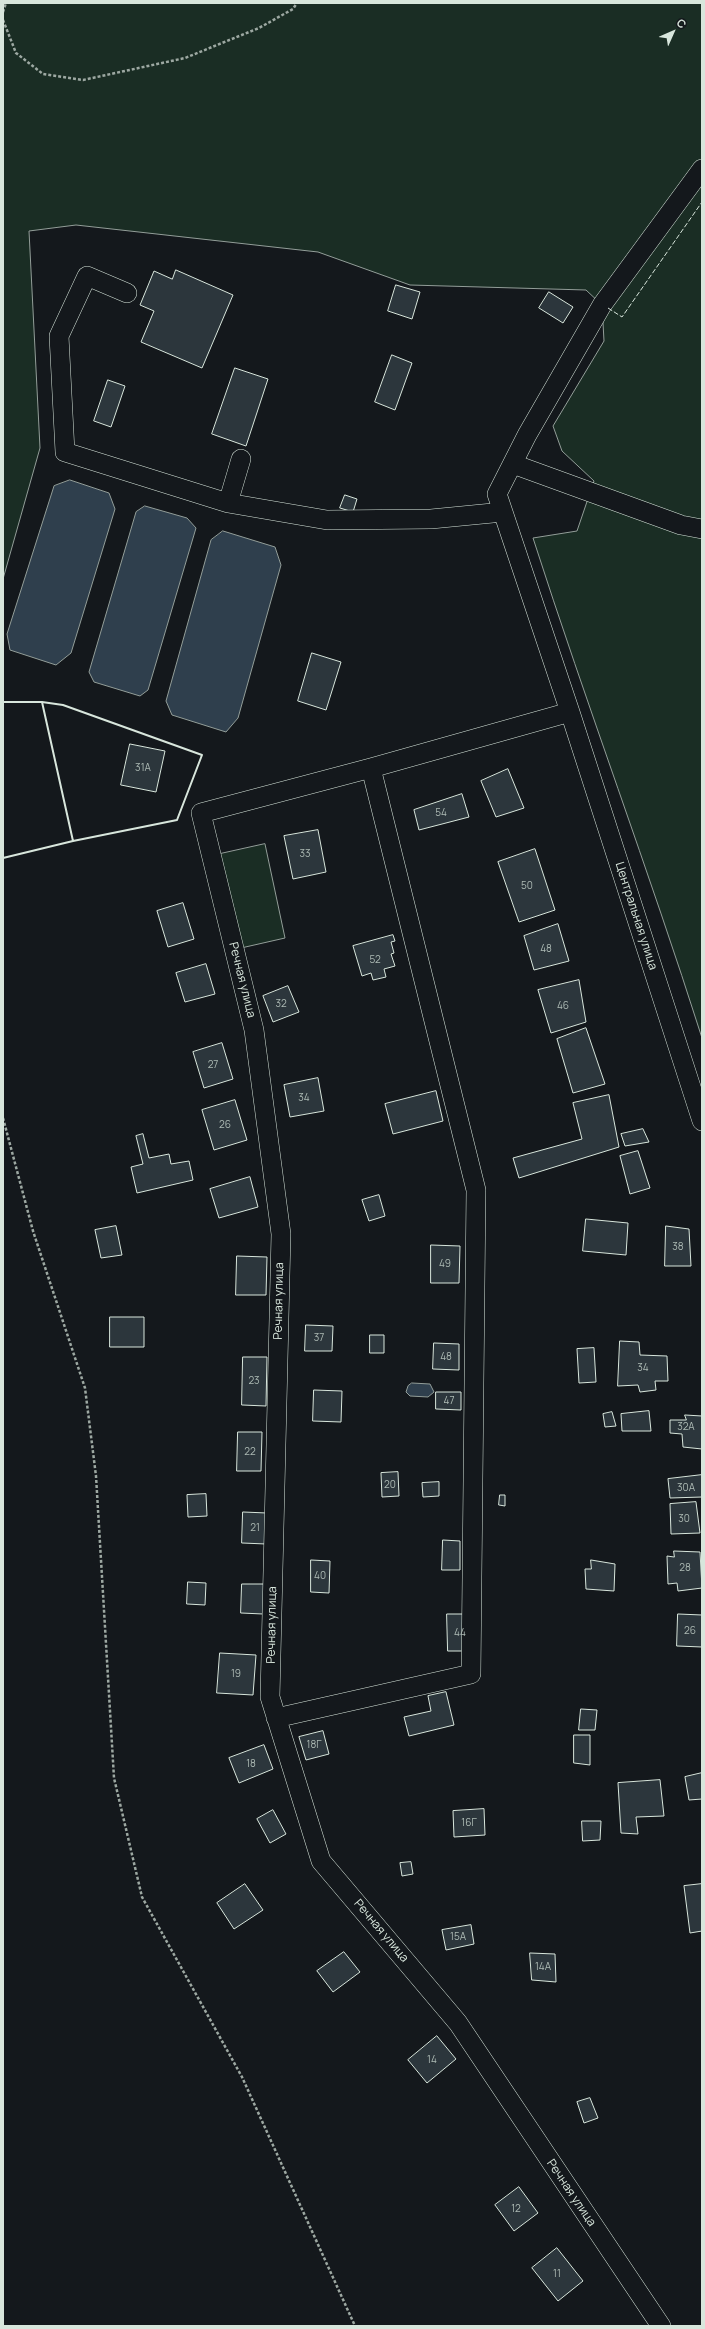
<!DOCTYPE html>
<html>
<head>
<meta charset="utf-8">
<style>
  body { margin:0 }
  #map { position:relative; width:705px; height:2329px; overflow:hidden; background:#14181c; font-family:Manrope,sans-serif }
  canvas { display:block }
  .frame { position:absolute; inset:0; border:4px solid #d8e6dc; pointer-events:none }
  .north { position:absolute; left:653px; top:12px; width:40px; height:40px; -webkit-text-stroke:3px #14181c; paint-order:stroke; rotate:45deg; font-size:11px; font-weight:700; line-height:16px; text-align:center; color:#d8e6dc }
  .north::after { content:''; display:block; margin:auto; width:14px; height:18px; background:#d8e6dc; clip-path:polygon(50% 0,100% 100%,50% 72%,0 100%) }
</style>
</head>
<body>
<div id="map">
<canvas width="705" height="2329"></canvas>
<div class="frame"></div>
<div class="north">С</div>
</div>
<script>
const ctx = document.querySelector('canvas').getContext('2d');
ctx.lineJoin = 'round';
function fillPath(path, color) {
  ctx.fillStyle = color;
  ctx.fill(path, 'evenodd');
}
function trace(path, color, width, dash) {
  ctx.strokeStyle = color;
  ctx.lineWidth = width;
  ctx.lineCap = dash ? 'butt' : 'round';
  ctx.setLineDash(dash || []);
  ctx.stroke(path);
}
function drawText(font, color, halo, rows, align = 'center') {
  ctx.font = font + ' Manrope,sans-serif';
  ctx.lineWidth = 3;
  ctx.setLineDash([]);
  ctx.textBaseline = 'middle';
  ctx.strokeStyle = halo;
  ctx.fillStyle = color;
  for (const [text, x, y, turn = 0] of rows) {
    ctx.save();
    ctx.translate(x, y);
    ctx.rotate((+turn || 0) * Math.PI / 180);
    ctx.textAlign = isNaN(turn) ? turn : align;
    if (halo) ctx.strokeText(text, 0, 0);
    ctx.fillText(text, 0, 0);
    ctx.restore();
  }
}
const green = new Path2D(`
  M3,3H702V1038C649,871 587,706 533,538L577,531L594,481L562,451L553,426L604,341L602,305L586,290L410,285L318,252L76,225L29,231L40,448L3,579Z
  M265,844L285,938L241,948L220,854Z`);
fillPath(green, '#1a2d24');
trace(green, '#939e99', 1);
const water = new Path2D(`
  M70,480L109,493L115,509L71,653L56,665L10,650L7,634L54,486Z
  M145,506L187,518L196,528L148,690L140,696L94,682L89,672L136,512Z
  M223,531L275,547L281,565L238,718L226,732L172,715L166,701L211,540Z
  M412,1383L430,1384L434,1392L428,1397L410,1396L406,1392L408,1386Z`);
fillPath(water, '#2f3f4d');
trace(water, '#939e99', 1);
const building = new Path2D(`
  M176,270L233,295L202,368L141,342L154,311L140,305L154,271L172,279Z
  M396,285L420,292L412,319L388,311Z
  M549,292L573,307L563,323L539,308Z
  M392,355L412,363L395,410L375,402Z
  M235,368L268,379L246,446L212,434Z
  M108,380L125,386L111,427L94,421Z
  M345,495L357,499L353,512L340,508Z
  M312,653L341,662L326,710L298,701Z
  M130,744L165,751L156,792L121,785Z
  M508,769L524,808L496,817L481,781Z
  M462,794L469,817L419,830L414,810Z
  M318,830L326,872L293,879L284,836Z
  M535,849L555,910L519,922L498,862Z
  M183,903L194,939L168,947L157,911Z
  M558,924L569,961L534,970L524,936Z
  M393,935L395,941L391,942L394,953L391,954L395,966L384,969L386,977L373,980L371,973L362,976L353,946Z
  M206,964L215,994L185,1002L176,973Z
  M579,980L586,1022L551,1033L538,990Z
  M288,986L299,1012L273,1022L263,996Z
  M586,1028L605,1084L573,1093L557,1039Z
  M222,1043L233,1079L204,1088L193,1052Z
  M318,1078L324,1111L290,1117L284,1085Z
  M436,1091L443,1121L393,1134L385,1104Z
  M609,1095L619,1147L519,1178L513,1158L582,1139L573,1103Z
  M235,1100L247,1140L214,1150L202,1110Z
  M643,1129L649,1142L625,1146L621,1134Z
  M143,1134L149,1158L169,1154L171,1164L189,1161L193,1180L137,1193L131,1167L143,1164L136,1136Z
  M638,1151L650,1188L630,1194L620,1156Z
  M250,1177L258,1207L219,1218L210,1189Z
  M379,1195L385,1216L369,1221L362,1200Z
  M586,1219L628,1223L626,1255L583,1251Z
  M116,1226L122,1255L101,1258L95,1230Z
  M666,1226L689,1229L691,1266H665Z
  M431,1245L460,1246L459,1283H431Z
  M237,1256L267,1257L266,1295H236Z
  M110,1317H144V1347H110Z
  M306,1325L333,1326L332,1351H305Z
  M370,1335H384V1353H370Z
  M620,1341L639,1342L640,1355L667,1356L668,1381H655L656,1390L640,1392L638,1385L618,1386Z
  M434,1343L459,1344V1370L433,1369Z
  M594,1348L596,1382L579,1383L577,1349Z
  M243,1357H267L266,1406L242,1405Z
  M314,1390L342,1391L341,1422L313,1421Z
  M436,1392H461V1410L436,1409Z
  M649,1411L651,1431H622L621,1414Z
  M612,1412L616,1426L605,1427L603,1414Z
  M685,1415L702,1416V1449L683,1447L682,1434L670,1433V1420H686Z
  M238,1432H262L261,1471H237Z
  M398,1472L399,1496L382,1497L381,1473Z
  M702,1475V1497L670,1498L668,1479Z
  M439,1482V1496L423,1497L422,1483Z
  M206,1494L207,1516L188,1517L187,1495Z
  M500,1495H505V1506L499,1505Z
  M696,1502L700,1533L671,1534L670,1504Z
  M243,1512L267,1513L266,1544L242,1543Z
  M443,1540L460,1541V1570H442Z
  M674,1551L700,1552L702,1588L678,1591L677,1583L668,1584L667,1556L674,1557Z
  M311,1560L330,1561L329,1593L311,1592Z
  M591,1560L615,1564L614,1591L586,1589L585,1569H591Z
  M188,1582L206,1583L205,1605L187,1604Z
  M242,1584H264L263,1614L241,1613Z
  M447,1614H472V1651H448Z
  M678,1614L702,1615V1647L677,1646Z
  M220,1653L256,1655L253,1695L217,1693Z
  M446,1692L454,1725L409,1736L404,1717L431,1711L428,1696Z
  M581,1709L597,1710L595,1730H579Z
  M323,1731L329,1754L306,1760L299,1737Z
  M574,1735H590V1765L574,1763Z
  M264,1745L273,1769L239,1783L229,1758Z
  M702,1773V1799L689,1800L685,1777Z
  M660,1780L664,1816L636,1817L638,1834L621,1833L618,1783Z
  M484,1809L485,1835L454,1837L453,1811Z
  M273,1810L286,1834L270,1843L257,1819Z
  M582,1821H601L600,1840L583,1841Z
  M411,1862L413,1874L402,1876L400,1863Z
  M245,1884L263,1910L234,1929L217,1903Z
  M702,1884V1931L690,1933L684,1886Z
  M471,1925L474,1944L446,1950L442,1930Z
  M344,1952L360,1972L333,1992L317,1971Z
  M530,1953L555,1954L556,1982L532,1980Z
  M437,2036L456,2059L427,2083L408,2060Z
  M590,2098L598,2118L584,2123L577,2102Z
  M519,2187L538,2213L514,2231L495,2205Z
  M557,2248L583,2281L558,2301L532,2268Z`);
fillPath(building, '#2c363c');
trace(building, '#d8e6dc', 1);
const minor = new Path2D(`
  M702,169L602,305L527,435L497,494L570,712L702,1121
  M127,293L87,276L59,336L65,452L228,503L327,520L431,519L503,512
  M513,464L681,525L702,529
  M228,503L241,459
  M570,712L371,768L201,813L254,1030L281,1234L270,1697L321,1861L458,2023L661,2326
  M276,1718L471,1674L476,1190L371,768`);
trace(minor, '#d8e6dc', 20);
trace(new Path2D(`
  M3,12L6,3
  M3,20L16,53L43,74L83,80L185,58L259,28L293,9L297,3
  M3,1118L33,1231L85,1388L96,1476L114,1778L142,1897L242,2077L355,2326`), '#9da8a2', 2.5, [3, 2]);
trace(minor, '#14181c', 19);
trace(new Path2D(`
  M608,308L622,317L702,202`), '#d8e6dc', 1, [5, 2]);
trace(new Path2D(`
  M3,702H42L63,705L202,755L177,820L73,841
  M3,858L73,841L42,702`), '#d8e6dc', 2);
drawText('10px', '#adbab4', null, [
  ["31А",143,768],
  ["54",441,813],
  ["33",305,854],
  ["50",527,886],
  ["48",546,949],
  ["52",375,960],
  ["32",281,1004],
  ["46",563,1006],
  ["27",213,1065],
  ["34",304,1098],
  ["26",225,1125],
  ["38",678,1247],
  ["49",445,1264],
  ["37",319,1338],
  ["48",446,1357],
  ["34",643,1368],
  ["23",254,1381],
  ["47",449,1401],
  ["32А",686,1427],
  ["22",250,1452],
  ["20",390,1485],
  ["30А",686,1488],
  ["30",684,1519],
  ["21",255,1528],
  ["28",685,1568],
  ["40",320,1576],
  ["26",690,1631],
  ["44",460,1633],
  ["19",236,1674],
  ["18Г",314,1745],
  ["18",251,1764],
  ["16Г",469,1823],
  ["15А",458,1937],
  ["14А",543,1967],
  ["14",432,2060],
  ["12",516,2209],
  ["11",557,2274]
]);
drawText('12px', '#d8e6dc', '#14181c', [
  ["Центральная улица",636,916,72],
  ["Речная улица",242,980,76],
  ["Речная улица",279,1301,-89],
  ["Речная улица",272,1625,-89],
  ["Речная улица",381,1931,50],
  ["Речная улица",571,2193,56]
]);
</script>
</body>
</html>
